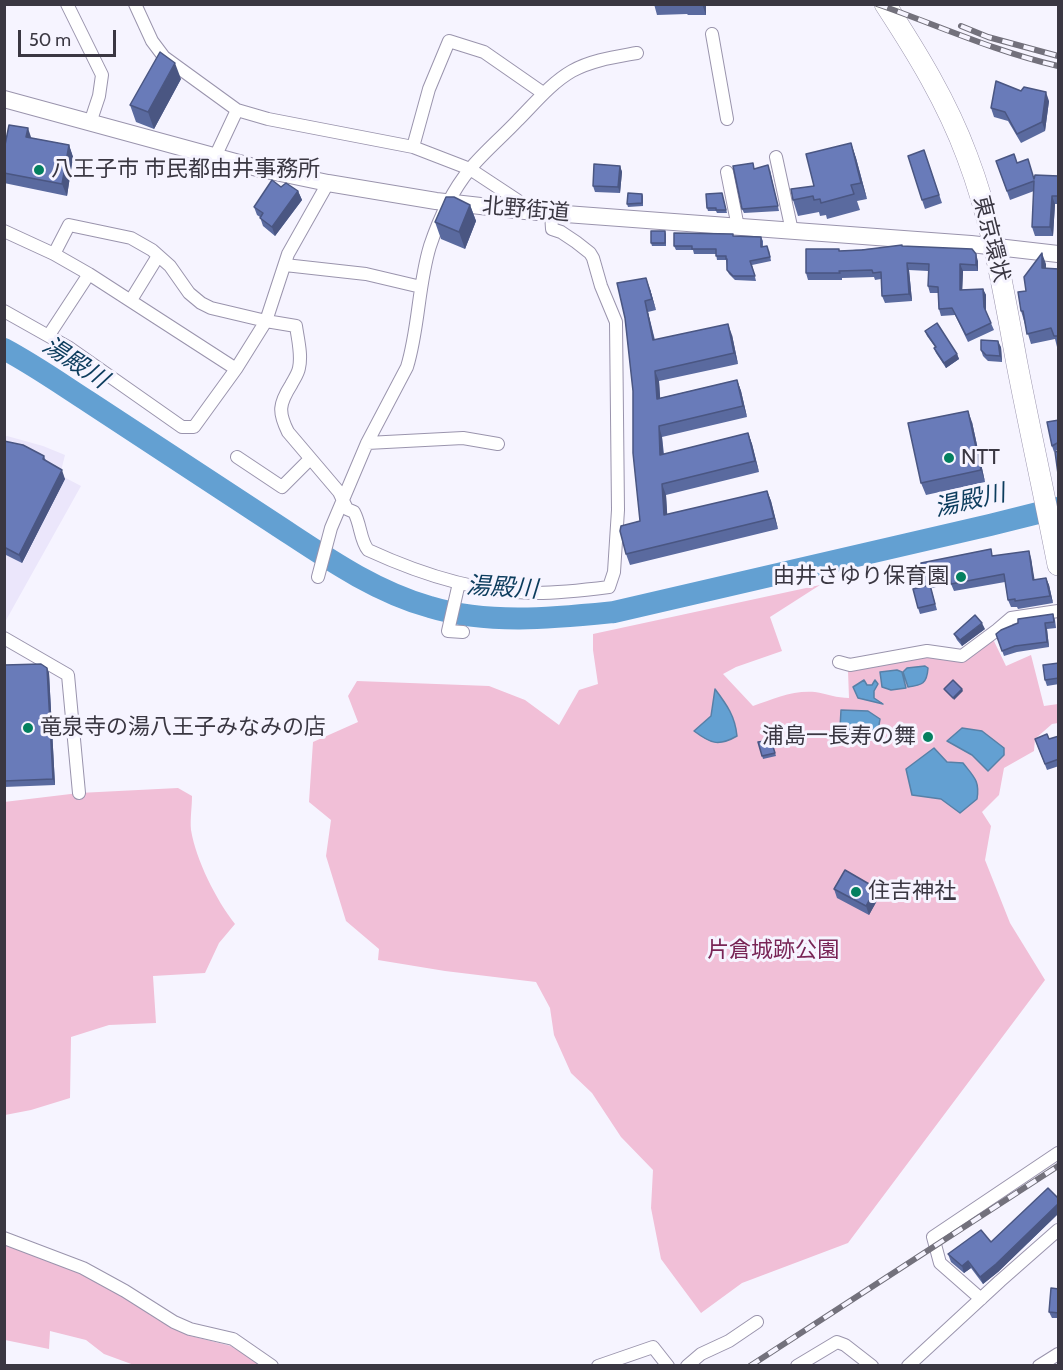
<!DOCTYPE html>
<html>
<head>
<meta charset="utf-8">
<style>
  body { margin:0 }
  #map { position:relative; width:1063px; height:1370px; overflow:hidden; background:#f6f4ff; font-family:Cabin,sans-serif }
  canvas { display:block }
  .frame { position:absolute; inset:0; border:6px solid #3a3742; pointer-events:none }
  .scale { position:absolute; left:18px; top:30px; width:98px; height:27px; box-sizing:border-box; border:3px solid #3a3742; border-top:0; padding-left:8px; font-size:18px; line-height:21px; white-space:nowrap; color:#3a3742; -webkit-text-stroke:4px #f6f4ff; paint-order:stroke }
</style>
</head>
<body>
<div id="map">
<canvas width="1063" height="1370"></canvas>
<div class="frame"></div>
<div class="scale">50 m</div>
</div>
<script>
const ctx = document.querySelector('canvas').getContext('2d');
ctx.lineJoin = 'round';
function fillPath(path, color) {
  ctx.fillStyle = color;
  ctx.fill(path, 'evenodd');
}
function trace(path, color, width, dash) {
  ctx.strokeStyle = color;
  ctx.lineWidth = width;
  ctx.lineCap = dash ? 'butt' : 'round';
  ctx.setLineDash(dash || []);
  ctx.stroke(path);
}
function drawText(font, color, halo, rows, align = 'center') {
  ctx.font = font + ' Cabin,"Noto Sans JP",sans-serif';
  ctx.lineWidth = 6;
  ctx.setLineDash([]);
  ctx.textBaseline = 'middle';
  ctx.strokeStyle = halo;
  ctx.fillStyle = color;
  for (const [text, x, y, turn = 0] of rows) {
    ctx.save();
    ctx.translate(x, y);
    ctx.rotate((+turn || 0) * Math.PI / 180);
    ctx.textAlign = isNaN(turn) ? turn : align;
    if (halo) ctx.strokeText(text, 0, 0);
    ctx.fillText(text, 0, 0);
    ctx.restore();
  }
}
fillPath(new Path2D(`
  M7,436L43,446L65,455L60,475L81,486L5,622L4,437Z`), '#ebe6fb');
fillPath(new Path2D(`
  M820,585L770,617L782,651L736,667L723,674L753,706C773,699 793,690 815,692C827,694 837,698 849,698L848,671L929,655L958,660L993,639L1006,666L1031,655L1044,706L1058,704V723L1052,724L1035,739L1034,751L1004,768L999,795L982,812L991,826L985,860L1010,923L1045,980L848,1243L742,1283L701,1313L661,1259L651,1208L653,1170L621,1137L592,1093L571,1073L554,1035L550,1008L536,982L445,971L378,960L379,949L346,921L326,856L331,820L309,802L313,742L358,722L348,696L357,681L489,686L525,700L559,725L579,690L598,684L593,650V634Z
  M178,788L192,796C192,807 190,819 191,830C196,860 216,900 235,924L219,943L205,973L153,976L156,1023L109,1025L71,1037L70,1098L31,1110L5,1115L4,802L79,793Z
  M5,1245L78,1271L118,1294L160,1321L191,1336L231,1346L252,1359L259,1365H134L104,1354L86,1340L50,1331L49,1349L5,1340Z`), '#f1bfd7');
const water = new Path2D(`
  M925,666L928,668C927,684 922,685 908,687L903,672L907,668Z
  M897,670L902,672L906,688L891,690L882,687L880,672Z
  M864,680L867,685H872L875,680L878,684L874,691V698L883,704L858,698L853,687Z
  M715,689C727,705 735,716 737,736C718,747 710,743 694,731L711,716Z
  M841,710L868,711L880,719L878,731L840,728Z
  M962,728L982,731L1004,748V755L988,771L972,755L947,741Z
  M934,748L947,762L963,763C974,777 980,781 977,799L960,813L941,799L912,795L906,769Z`);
fillPath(water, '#63a0d2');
trace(water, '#5780a7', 1.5);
trace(new Path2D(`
  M4,349C34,365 61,384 89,402C151,442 213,483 275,524C324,556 373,591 430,607C489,625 554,618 614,612L990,525L1058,508`), '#63a0d2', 22);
const street = new Path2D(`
  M67,4L102,75L99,96L90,123
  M135,4L152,41L164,57L237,110L268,119L413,147L470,169L517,200L525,211
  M712,34L727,119
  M413,147L429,89L449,41L484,52L543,93
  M215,157L237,110
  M776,157L792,231
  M727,172L738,227
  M4,231L54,254L89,274L236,369
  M54,254L69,225L131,238L152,250L170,266L189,293L201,303L211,308L266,321L296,326C298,340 302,355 299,368C298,374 294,379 291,385C279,404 278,412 288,432L339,492L347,509L354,512C361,525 360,540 368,550C420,574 477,593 536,593C561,593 585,590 609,587L614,572L618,510L616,322L601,286L593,258L590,253L576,242L561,232L552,229L551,213
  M285,265L366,274L421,287
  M131,300L158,256
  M4,311L68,347L182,427H194L236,369L266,321L288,254L328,183
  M49,335L89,274
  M367,443L463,438L498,444
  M237,457L282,487L310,459
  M318,577L331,528L367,443L407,367C419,328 418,285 430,246C439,219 452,191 470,169C484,152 502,137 518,120C534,104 551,83 572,71C592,60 615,57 637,53
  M459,583L448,631L463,632
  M4,638L68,675L79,793
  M839,662L850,665L927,651L962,656L997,630L1011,618L1058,611
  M4,1238L83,1268L125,1291L174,1322L190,1329L233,1339L272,1366
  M981,1299L940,1263L933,1237L1058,1153
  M598,1366L653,1347L668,1366
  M687,1366L701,1354L729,1341L757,1322
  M797,1366L837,1342L845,1345L872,1366
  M908,1366L1000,1281L1058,1230
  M1039,1366L1058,1354`);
const secondary = new Path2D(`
  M4,99L261,169L328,183L436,201L525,211L971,244L1058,254`);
const highway = new Path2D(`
  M885,4C917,53 947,102 967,156C993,224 1004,294 1017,364C1030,431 1045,498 1058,565`);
trace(street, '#9a94ad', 14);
trace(secondary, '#9a94ad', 18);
trace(highway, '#9a94ad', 22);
trace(street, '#fff', 12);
trace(secondary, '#fff', 16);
trace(highway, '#fff', 21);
const rail = new Path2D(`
  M877,4C937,25 996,52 1058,66
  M961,26L988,37L1058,56
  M750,1366L1058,1166`);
trace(rail, '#73717c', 6);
trace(rail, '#f6f4ff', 4, [11]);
fillPath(new Path2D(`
  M654,4H706V15H688L687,14L657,15Z
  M181,79L154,129L136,122L130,105Z
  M1049,101L1045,131L1021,143L1008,121L994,117L991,108Z
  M32,138L69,145L73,157L67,196L4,183V150Z
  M851,143L856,158L867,199L857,201L860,210L827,219L826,215L820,216L819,212L798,216L793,200L814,186Z
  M924,150L942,203L925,209L922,200Z
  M996,161L1017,163L1034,177L1059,176V204H1055L1053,236H1035L1032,227L1034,191L1010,200Z
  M620,166L622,172L620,193L595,192L593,186Z
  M755,168L770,170L779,211L744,213L742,209Z
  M281,187L298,191L302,200L275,236L263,226L260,217L257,215L254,207Z
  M722,193L727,213H717L716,211H708L707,208Z
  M642,194L643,196V206L628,207L627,204Z
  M470,205L476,221L465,249L441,239L435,222Z
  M665,231L666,234V246H652L651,243Z
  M733,236L761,237L763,241V247L769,250L771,261L752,265L756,281L735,280L729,274L727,270L726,260H717L716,254H694L693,250H676L674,246Z
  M903,246L978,261V271H963L962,290L983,289L986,295V312L994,330L968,342L955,315L941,316L939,309L938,293H930L928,286V271L909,270L912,301L885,303L882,296L881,279L875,280L874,277L842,278V280H808L806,273L840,251Z
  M1046,264V268L1059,269V347H1057L1055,339L1031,344L1021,311L1026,291Z
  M650,289L656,310L648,312L655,340L732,335L738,364L659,381L660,398L737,380L741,391L747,417L662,437L664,454L748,433L752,444L759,472L666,495L667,515L767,491L771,501L778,529L630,565L626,554L640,521L633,391L625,318Z
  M925,331L957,354L959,359L946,368L936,353L934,348L935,347L927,336Z
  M1001,347L1002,362L988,361L983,356L981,350Z
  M1059,420V449L1054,452L1052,446Z
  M972,422L985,482L926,495L921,483Z
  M4,441L44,456L46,461L65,479L22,563L4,554Z
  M993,555L1031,558L1034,580L1046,578L1049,585L1053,603L1018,609L1017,607H1011L1008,600L1005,582L954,591L951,584L931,588L937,610L920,614L918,608L926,586L924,581Z
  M1053,614L1055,620L1056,628L1047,629L1049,647L1017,652L1004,656L996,634Z
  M985,629L962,646L957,640L954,634Z
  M1059,663V684L1047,686L1045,680Z
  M4,665L47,668L49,673L55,785L4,787Z
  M1059,736V766L1047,770L1035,739H1049Z
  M771,740L776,756L763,759L758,742Z
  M876,888L879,897L869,915L837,898L834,889Z
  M1059,1199V1213L998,1272L983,1284L971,1268L964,1273L951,1262L948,1254L991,1242Z
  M1059,1289V1318H1052L1049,1312Z`), '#5a6a9f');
fillPath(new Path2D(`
  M702,4H706V15Z
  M175,63L181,79L154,129L148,112Z
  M1046,92L1049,101L1045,131L1042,122Z
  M28,128L32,140L26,137Z
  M851,143L856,158L867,199L861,183Z
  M69,145L73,157L67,196L62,184Z
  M620,166L622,172L620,193L618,187Z
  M298,191L302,200L275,236L272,227Z
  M1052,196L1055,204L1053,236L1050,227Z
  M470,205L476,221L465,249L459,232Z
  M1042,253L1046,264V278L1042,268Z
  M976,254L978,261V271L976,265Z
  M907,263L909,270L912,301L909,294Z
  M960,264L963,271L962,297L960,290Z
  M646,278L650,289L656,310L652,299Z
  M983,289L986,295V313L984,307Z
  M645,301L648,312L657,351L653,340Z
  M728,324L732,335L738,364L734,353Z
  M998,341L1001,347L1002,362L1000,356Z
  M957,354L959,359L946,368L944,363Z
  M655,371L659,381L661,410L657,399Z
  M737,380L741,391L747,417L743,406Z
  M968,411L972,422L985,482L981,470Z
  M659,426L662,437L664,466L660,455Z
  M748,433L752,444L759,472L755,461Z
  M62,470L65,479L22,563L19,555Z
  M662,484L666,495L668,526L664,515Z
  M767,491L771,501L778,529L774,518Z
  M1029,551L1031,558L1036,588L1033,580Z
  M1046,578L1049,585L1053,603L1050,596Z
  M982,623L985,629L962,646L960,640Z
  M1045,623L1047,629L1049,647L1047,642Z
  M47,668L49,673L55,785L53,779Z
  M962,689L963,691L954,700L953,698Z
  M876,888L879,897L869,915L866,906Z
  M1059,1203V1213L998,1272L983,1284L980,1277Z
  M968,1261L971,1268L964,1273L962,1266Z`), '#4a5682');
const building = new Path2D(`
  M160,52L175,63L148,112L130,105Z
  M996,81L1021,91L1024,87L1046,92L1042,122L1017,134L1005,112L991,108Z
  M9,125L28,128L26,137L69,145L62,184L4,173V150Z
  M851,143L861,183L851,185L854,194L821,203L820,199L814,200L813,196L793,200L791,189L814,186L806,154Z
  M924,150L939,195L922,200L908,156Z
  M1014,154L1017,163L1028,159L1034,179L1035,175L1059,176V196H1052L1050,227H1032L1034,181L1007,191L996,161Z
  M753,163L754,169L768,165L778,206L742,209L733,166Z
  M594,164L620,166L618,187L593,186Z
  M272,180L281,187L286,183L298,191L272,227L260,218L263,213L254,207Z
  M628,193L642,194V203L627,204Z
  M722,193L726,210H716V208H707L706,194Z
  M446,197H454L470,205L459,232L435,222Z
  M651,231H665V243H651Z
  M674,233L733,234V236L761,237V247L767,246L770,257L750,261L755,276H733L727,270V259H726V256H716V249H692V246H674Z
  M902,245V246L972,249L976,254V265L960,264V290L983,289L984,307L991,323L966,335L952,308L939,309L938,287L928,286L929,264L907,263L909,294L882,296L881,272L873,273L872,270L839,271L840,273H806V249H839V251L862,250Z
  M1042,253V268L1059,269V336H1054L1051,328L1027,334L1023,311H1021L1018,292L1026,291L1024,277Z
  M646,278L652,299L645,301L653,340L728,324L734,353L655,371L657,399L737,380L743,406L659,426L660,455L748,433L755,461L662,484L664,515L767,491L774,518L626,554L620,531L621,526L640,521L633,453V391L625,318L617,283Z
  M937,323L957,354L944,363L934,348L936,347L925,331Z
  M981,340L998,341L1000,356L986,355L981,350Z
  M968,411L981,470L921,483L908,423Z
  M1059,420V442L1052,446L1047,422Z
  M4,441L23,445L44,456L43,459L62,470L19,555L4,547Z
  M1059,451V474H1058L1055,452Z
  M991,549L992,556L1029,551L1033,580L1046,578L1050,596L1015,601V599L1008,600L1004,574L951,584L950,576L924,581L921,563Z
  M930,585L935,604L918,608L913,589Z
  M1053,614L1054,622L1045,623L1047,642L1015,646L1002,651L996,634L1001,630L1018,623V619Z
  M975,615L982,623L960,640L954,634Z
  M1059,663V678L1045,680L1043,665Z
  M41,664L47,668L53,779L4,781V665Z
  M953,680L962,689L953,698L944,689Z
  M1047,734L1049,739L1059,736V759L1045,764L1035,739Z
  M771,740L775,753L762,756L758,742Z
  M845,870L876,888L866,906L834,889Z
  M1048,1188L1059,1199V1203L996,1264L980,1277L968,1261L962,1266L948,1254L981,1230L991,1242Z
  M1051,1288L1059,1289V1313L1049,1312Z`);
fillPath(building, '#697bb9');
trace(building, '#4a5682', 1.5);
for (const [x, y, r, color] of [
  [39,170,6,"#04805f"],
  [949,458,6,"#04805f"],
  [961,577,6,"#04805f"],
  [28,728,6,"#04805f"],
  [928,737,6,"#04805f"],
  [856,892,6,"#04805f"]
]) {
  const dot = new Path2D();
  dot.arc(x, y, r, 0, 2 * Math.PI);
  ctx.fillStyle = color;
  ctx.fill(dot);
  trace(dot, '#f6f4ff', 2);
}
drawText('22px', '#3a3742', '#f6f4ff', [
  ["八王子市 市民都由井事務所",51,170],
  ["NTT",961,458],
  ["由井さゆり保育園",949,577,"right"],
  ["竜泉寺の湯八王子みなみの店",40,728],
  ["浦島一長寿の舞",916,737,"right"],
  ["住吉神社",868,892]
], 'left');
drawText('22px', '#3a3742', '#f6f4ff', [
  ["北野街道",526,210,5],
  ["東京環状",991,239,76]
]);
drawText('22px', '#792556', '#f6f4ff', [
  ["片倉城跡公園",773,951]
]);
drawText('italic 24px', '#0c3c5d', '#f6f4ff', [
  ["湯殿川",75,363,33],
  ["湯殿川",970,501,-13],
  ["湯殿川",502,588,3]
]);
</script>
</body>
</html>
